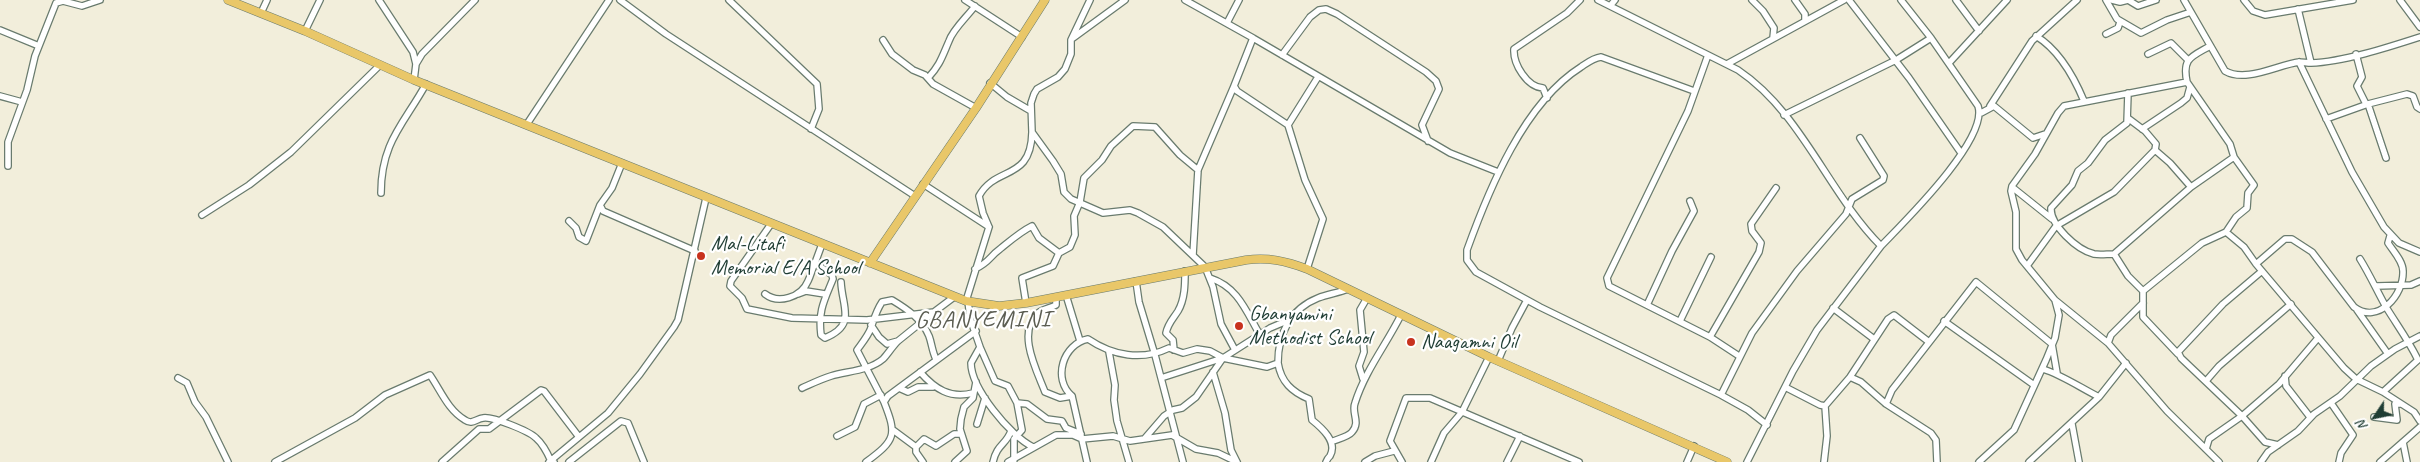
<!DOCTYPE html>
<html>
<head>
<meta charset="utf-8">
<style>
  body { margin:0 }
  #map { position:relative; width:2420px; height:462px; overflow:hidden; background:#f2eedb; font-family:Caveat,sans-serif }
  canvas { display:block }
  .north { position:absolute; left:2350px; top:392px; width:50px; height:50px; -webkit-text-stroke:4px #fff; paint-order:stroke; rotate:236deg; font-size:14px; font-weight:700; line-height:20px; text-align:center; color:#1f3d34 }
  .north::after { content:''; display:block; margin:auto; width:18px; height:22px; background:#1f3d34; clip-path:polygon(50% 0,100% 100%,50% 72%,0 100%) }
</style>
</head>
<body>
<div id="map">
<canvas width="2420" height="462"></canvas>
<div class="north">N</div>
</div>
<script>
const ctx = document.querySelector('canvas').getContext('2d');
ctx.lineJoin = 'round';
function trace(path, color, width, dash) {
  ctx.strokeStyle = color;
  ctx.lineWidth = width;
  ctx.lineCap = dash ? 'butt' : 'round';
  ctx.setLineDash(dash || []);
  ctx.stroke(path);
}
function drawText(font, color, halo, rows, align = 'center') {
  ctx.font = font + ' Caveat,sans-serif';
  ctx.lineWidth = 4.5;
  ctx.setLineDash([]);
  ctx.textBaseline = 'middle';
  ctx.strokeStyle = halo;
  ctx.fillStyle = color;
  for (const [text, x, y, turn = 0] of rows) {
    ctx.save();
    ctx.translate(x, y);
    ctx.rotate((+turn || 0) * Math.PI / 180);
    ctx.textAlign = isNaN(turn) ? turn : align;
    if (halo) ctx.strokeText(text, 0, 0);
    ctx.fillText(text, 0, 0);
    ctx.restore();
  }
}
const minor = new Path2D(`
  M379,0L413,52L416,64L414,80
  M620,0L666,34L915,196
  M729,0L817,84L819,109L811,129
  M965,0L1022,37
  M1090,0L1071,40V54L1065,69L1058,77L1037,89L1034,94L1031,103L1032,132L1053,161L1061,174L1064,192L1071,199L1103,213L1130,210L1138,213L1163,227L1205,267L1213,287L1221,324L1235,350
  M1185,0L1253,38L1234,86L1237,91L1288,125L1305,180L1323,219L1307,269
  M1598,0L1738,70C1802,113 1828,193 1881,246L1817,330L1793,371L1747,462
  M1752,0L1763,11L1774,28L1773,38
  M1795,0L1805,14V20
  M1849,0L1909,78L1961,153
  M1956,0L1979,31
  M2106,0L2117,19L2141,33L2167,20L2191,12
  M2112,0L2120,2L2128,0L2138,6L2156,0
  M2184,0L2225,71C2246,83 2277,65 2299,62C2303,62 2307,63 2311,63C2343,62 2389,47 2420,37
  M2244,0L2253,11L2265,15L2353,0
  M2400,0L2420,27
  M1610,6L1615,0
  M2298,9L2311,63
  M261,13L267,0
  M1227,23L1239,0
  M0,30L39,46
  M305,31L320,0
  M2106,34L2118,28L2120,22
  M2036,36C2059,50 2074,77 2084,101
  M1073,38L1125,0
  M1253,38L1450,153L1498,172
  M883,40L892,54L913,70L925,75L933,84L976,108
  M2148,54L2171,43L2188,60
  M2356,54L2362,77L2357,86L2366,104
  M1282,55L1310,17L1319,10L1326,9L1337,14L1426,72L1436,81L1439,89L1422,125L1428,141
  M1708,55L1688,111L1607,278L1609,286L1710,337L1739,356
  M2299,62L2352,172L2384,227L2399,243L2420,252
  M1949,63L2007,0
  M416,64L422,54L475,0
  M1727,64L1844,0
  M928,78C940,65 942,57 949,41C953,29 967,17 975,6
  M2187,82C2182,58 2191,57 2210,46
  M990,83L1007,97L1031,111
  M1694,91L1601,57C1593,58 1587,63 1581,67C1524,103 1489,189 1467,250V260L1476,272L1540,307L1721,395L1748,410L1767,425
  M2128,93L2127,123L2105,140L2088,163L2078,171L2072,185L2051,208C2050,225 2077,250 2094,254C2100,255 2107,254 2114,254L2128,276L2143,291V317L2178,354
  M0,96L22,102
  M1547,98L1543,88C1527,87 1513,64 1514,49L1567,13L1580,0
  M2368,104L2386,158
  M1990,106L2032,41L2077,0
  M1981,113L1994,106L2033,138L2045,134
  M1784,115L1896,60L1931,38
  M2129,119L2145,131L2156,144L2155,150
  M2326,119L2368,104L2407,94L2413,96L2417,107L2420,109
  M527,124L609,0
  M1288,125L1318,77
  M2142,129L2181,103L2187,98L2190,87
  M622,163L612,188L600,205L603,211L695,251
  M8,166V142L27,90L35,56L56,3L63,1L82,6L100,0
  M923,184L989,227
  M2012,187L2052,219
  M2191,187L2234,157
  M381,193C381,142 404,124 426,84
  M202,215L249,185L291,152L380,65
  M569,221L576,228L579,237L586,241L600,205
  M771,224L731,281L730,286L742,298L747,309L792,318L867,320L934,312L954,297
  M2226,232L2244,247L2256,264
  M822,244L815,263L832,275L833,279C824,301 818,311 821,335L825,338C857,325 842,307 841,282
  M1881,246C1904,222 1989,139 1978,106L1931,38L1901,0
  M2114,254L2191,187L2170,163L2155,150
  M1193,255L1198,170L1234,86
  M2360,259C2370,275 2377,291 2386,307C2397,325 2409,341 2418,360L2383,392L2356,379L2344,368L2256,264L2285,239H2292L2312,252L2354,307C2378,325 2404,295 2403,271C2403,261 2393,251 2388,243L2390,236
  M2027,266L2056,226L2114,192L2155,150
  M975,269C990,262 989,257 1000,249C1010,241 1020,232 1032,226L1039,238L1059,253
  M2262,271L2223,304L2178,352L2181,358L2242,416L2279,384L2318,338
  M1210,278C1238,287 1246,311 1260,335
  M1136,281L1139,302L1155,355L1183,462
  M2377,286L2411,285L2420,281
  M765,294C778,304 801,298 808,281C811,275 812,269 815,263
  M798,294L806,291L825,294
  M1066,295L1080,341
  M1056,297V305C1051,308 1043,309 1038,313C1016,332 1037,371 1045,392L1060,398L1072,396L1087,462
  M2055,300L2108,343
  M966,301L989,227L983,213L979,196C996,165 1031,182 1032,132
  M968,301L970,318L980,347L971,363C971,388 1010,436 1033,447
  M1026,303L1022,278L1053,266L1059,253L1070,247L1075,235L1074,216L1080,202L1084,178L1102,160L1111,146L1133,126L1155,127L1180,155L1198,170
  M2143,303L2111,335L2108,343L2167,411L2219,462
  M1647,305L1672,251L1694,211L1690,201
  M1833,308L1874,339
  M2357,310L2388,354
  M1680,321L1711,257
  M1944,321L2034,385
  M871,325L879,337L887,344L898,341L934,312
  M1710,337L1759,252L1761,243L1752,231L1751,224L1776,188
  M980,347L995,381L1008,386L1017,403L1027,404L1047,419L1062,421L1066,428L1081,434
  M1174,350L1173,340L1166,333C1168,323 1173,319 1178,311C1185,299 1185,284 1185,271
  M1109,352L1115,385L1114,400L1117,421L1129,462
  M1498,361L1512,328L1527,300
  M1278,363C1281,382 1292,392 1309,399L1312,420C1322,428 1338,442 1330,456C1328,458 1327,459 1326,462
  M2043,369C2062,375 2081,388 2099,397
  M920,372C935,389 950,399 973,393
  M1213,372L1225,413L1231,450L1237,462
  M2285,376L2286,386L2310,417
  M1850,377L1861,382L1886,404L1931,433L1936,440L1937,462
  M178,378L187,383L195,402L206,417L228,462
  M1161,378L1223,358
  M1363,379L1359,366L1364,352L1360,310L1367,298
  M2206,381L2219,366L2291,304
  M1785,387L1820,405L1825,406L1850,377L1888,319L1894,315L1929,342
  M802,388C811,384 821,379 831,376C847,371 869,371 883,359C887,355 892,347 898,341
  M899,388L908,392L918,387H933
  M2383,392L2414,412L2420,421
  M1721,395L1752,333L1797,271L1846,214L1852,199L1883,180L1884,176L1860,138
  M1072,396C1052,379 1063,344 1088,339C1113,356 1142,361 1169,348L1183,353L1197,349L1210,351L1223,358L1267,367L1278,363C1278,334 1290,309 1318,298C1328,294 1338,293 1348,289
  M884,402L857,350C862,343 868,336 871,328C874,319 876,311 882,302L892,300C907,309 922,319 929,336C932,344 932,351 936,359
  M2331,403L2353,435L2341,453L2339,462
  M1886,404L1892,390L1976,282L2052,344L2057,373
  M2374,417L2397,420L2395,404H2400
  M977,424L985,398
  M2072,424L2079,462
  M893,430L916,447L924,439L936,446L954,434H961
  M837,436L855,427L864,404L881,395
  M1145,438L1164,416L1173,410L1182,408L1196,397L1223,358L1270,328L1289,320
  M1331,442C1337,439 1348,437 1352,432C1361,422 1351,413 1355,403C1365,371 1386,345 1401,315
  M2403,442L2407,462
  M916,447V452L923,462
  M2206,449L2209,439L2242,416L2265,442L2278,445
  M1014,460V439L1022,430L1017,403
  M275,462L355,418L385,395L430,375C441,391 448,410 465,420C472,425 476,419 483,418C492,416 529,431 536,438C543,444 547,452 551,461L554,462
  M442,462L479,429H489L541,390L544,391L579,437
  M549,462L608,413L640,374L674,327L678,320L706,198
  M569,462L621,421L628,423L644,462
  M866,462C896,440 897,435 884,402L888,396L976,331
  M955,462L967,451L960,429L961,419L964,407L973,398L976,382
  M993,462C997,444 1006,445 1011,431
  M1008,462L1056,435H1073L1082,439L1113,436L1130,441L1172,435L1196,449L1218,453L1237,462
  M1365,462L1375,456L1394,451
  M1402,462L1390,441L1406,398H1430L1579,462
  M1431,462L1444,433L1462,412L1489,357
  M1507,462L1520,436
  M1687,462L1694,446
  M1824,462L1827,436L1825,406
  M1979,462L2014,430L2046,360L2055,338L2059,315L2055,300L2022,260L2016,249V212L2011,191L2012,186L2035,154L2058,113L2064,106L2187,82L2230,144L2234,157L2254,185L2248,193L2247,208L2236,217L2226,232L2202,243L2143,291
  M2029,462L2099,397L2126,363
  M2261,462L2268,452L2298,431L2314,414L2340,396L2371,366L2395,349L2420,336
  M2380,462L2420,427`);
const major = new Path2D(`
  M228,0L305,31L414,80L966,301L999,306L1026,303L1246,260C1268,257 1286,261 1307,269L1489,357L1727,462
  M870,263L976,108L1045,0`);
trace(minor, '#697b6e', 8);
trace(major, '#697b6e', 9);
trace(minor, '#fff', 5.5);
trace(major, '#e9c769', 8);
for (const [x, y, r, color] of [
  [701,256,5,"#c8321e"],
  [1239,326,5,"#c8321e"],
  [1411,342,5,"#c8321e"]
]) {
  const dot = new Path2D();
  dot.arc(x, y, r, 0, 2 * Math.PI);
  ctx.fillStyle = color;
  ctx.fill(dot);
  trace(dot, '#fff', 2);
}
drawText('21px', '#1f3d34', '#fff', [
  ["Mal-Litafi",711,244],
  ["Memorial E/A School",711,268],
  ["Gbanyamini",1249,314],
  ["Methodist School",1249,338],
  ["Naagamni Oil",1421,342]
], 'left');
ctx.letterSpacing = '1px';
drawText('24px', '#5c5e53', '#fff', [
  ["GBANYEMINI",983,321]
]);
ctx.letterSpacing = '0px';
</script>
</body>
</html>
